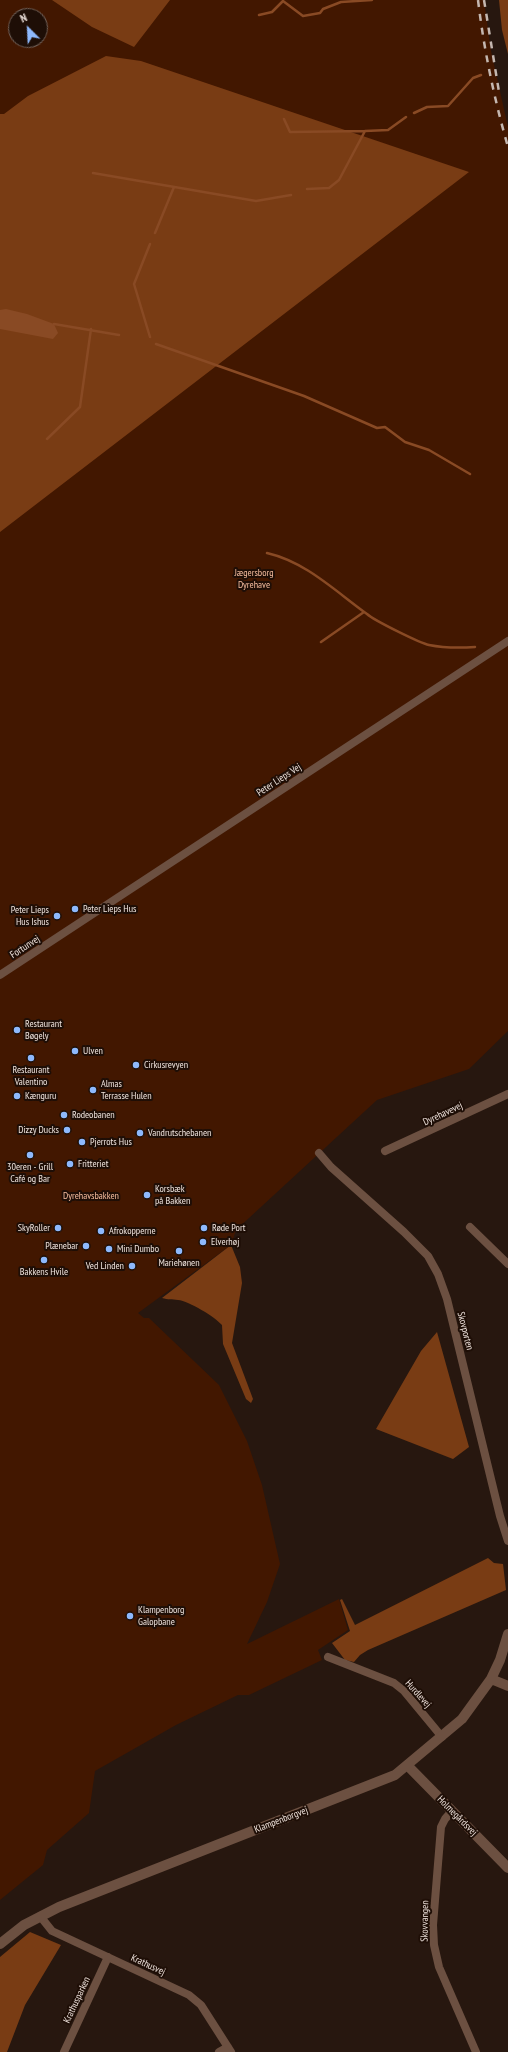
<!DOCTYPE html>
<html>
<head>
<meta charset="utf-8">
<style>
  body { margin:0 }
  #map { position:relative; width:508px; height:2052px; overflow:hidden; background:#27170f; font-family:"PT Sans Narrow",sans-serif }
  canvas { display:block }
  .north { position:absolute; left:8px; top:8px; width:40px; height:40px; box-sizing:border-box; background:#1e0e06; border:1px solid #72635c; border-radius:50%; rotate:336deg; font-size:11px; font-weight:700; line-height:16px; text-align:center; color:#efe3dd }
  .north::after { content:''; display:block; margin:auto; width:14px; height:18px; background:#8eb9fd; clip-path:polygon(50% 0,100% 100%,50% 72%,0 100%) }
</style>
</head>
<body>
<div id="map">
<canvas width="508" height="2052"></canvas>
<div class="north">N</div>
</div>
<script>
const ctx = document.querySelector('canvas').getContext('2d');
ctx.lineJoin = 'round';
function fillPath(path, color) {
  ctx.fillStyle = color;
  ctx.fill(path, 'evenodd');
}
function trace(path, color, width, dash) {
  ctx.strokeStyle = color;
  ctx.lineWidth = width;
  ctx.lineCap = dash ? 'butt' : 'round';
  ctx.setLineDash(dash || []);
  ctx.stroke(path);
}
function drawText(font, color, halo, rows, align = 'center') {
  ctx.font = font + ' "PT Sans Narrow",sans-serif';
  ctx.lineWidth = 4;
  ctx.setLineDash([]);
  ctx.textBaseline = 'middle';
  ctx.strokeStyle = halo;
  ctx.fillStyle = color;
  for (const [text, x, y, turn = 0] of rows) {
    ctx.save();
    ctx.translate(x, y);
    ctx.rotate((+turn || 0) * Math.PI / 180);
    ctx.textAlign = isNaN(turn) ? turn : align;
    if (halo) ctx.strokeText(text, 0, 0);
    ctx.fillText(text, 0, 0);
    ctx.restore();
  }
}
fillPath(new Path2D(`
  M0,0H484L491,51L508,127V1031L469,1069L377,1100L236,1230L231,1245L138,1313L144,1318H149L219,1385L247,1441L262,1485L280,1564L267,1602L247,1644L339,1599L348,1630L318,1650L322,1660L249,1695H238L176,1725L95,1771L89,1813L47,1850L43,1865L0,1900ZM16,16H40V40H16Z`), '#421700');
fillPath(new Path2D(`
  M52,0H170L134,47L92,27Z
  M499,0H508V54L502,30Z
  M106,56L141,61L469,172L0,532V114H4L28,96Z
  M231,1245L240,1267L242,1283L232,1343L253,1399L251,1403L246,1399L223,1344L222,1325C215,1317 189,1301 178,1300C172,1299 168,1300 162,1298Z
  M437,1332L469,1447L453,1459L376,1429L421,1351Z
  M488,1558L494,1563L503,1564L506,1590L368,1650L360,1655L354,1662L345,1660L332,1643L350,1631L340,1600L342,1599L355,1625Z
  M30,1932L61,1945L25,2005L7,2052H0V1957Z`), '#793c14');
fillPath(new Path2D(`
  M6,309L27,314L54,324L58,333L53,339L0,329V310Z`), '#894a24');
trace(new Path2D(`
  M259,15L272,12L283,1L303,16L320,13L323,9L341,2L372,0
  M414,113L427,107L448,106L473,78L481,75
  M284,119L290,132L365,131
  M93,173L256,201L291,195
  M307,189L329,188L339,180L365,131L388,130L406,117
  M155,233L174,187
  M54,324L119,335
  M150,337L134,284L150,244
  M156,344L304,396L377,428L385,427L405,442L429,450L470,474
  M47,439L80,407L91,329
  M267,553C306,562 335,591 367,614C375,621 420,643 429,645C444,648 460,648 475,647
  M321,642L364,612`), '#894a24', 2.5);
trace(new Path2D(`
  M0,975L508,641
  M385,1151L508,1094
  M319,1153L331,1167L404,1232L428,1256L438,1274L447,1299L500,1516L508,1541
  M470,1227L508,1264
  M328,1657L394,1683L404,1691L442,1737
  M452,1811L445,1819L441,1827L433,1925L434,1945L439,1967L476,2052
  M40,1916L52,1931L189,1995L201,2005L231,2052
  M64,2052L108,1957
  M219,2052L228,2047`), '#6c5041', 8);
trace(new Path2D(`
  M491,1679L508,1686
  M407,1765L508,1868
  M0,1944L24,1925L59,1907L395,1775L462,1719L491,1679L500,1660L508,1634`), '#6c5041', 10);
trace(new Path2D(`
  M478,0C484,50 494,98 508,147
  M484,0L499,92`), '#c4b7b0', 2.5, [7, 7]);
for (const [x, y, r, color] of [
  [75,909,4,"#8eb9fd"],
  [57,916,4,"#8eb9fd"],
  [17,1030,4,"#8eb9fd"],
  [75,1051,4,"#8eb9fd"],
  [31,1058,4,"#8eb9fd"],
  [136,1065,4,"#8eb9fd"],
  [93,1090,4,"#8eb9fd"],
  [17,1096,4,"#8eb9fd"],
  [64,1115,4,"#8eb9fd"],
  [67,1130,4,"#8eb9fd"],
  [140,1133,4,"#8eb9fd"],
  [82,1142,4,"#8eb9fd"],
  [30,1155,4,"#8eb9fd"],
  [70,1164,4,"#8eb9fd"],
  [147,1195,4,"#8eb9fd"],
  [58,1228,4,"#8eb9fd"],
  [204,1228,4,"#8eb9fd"],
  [101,1231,4,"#8eb9fd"],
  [203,1242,4,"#8eb9fd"],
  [86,1246,4,"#8eb9fd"],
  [109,1249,4,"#8eb9fd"],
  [179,1251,4,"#8eb9fd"],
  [44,1260,4,"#8eb9fd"],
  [132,1266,4,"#8eb9fd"],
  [130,1616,4,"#8eb9fd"]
]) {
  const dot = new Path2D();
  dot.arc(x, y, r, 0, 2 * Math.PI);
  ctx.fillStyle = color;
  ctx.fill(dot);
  trace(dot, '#1e0e06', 1.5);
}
drawText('10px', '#f5bc9e', '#1e0e06', [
  ["Jægersborg",254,573],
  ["Dyrehave",254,585],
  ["Dyrehavsbakken",91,1196]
]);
drawText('10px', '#efe3dd', '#1e0e06', [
  ["Peter Lieps Vej",279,780,-33],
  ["Fortunvej",25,947,-33],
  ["Dyrehavevej",443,1114,-25],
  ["Skovporten",465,1331,76],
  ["Hurdlevej",418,1694,48],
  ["Holmegårdsvej",457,1816,45],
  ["Klampenborgvej",281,1820,-21],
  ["Skovvangen",425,1921,-89],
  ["Krathusvej",148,1965,25],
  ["Krathusparken",77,2000,-65]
]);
drawText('10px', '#efe3dd', '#1e0e06', [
  ["Peter Lieps Hus",83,909],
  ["Peter Lieps",49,910,"right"],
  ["Hus Ishus",49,922,"right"],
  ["Restaurant",25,1024],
  ["Bøgely",25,1036],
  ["Ulven",83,1051],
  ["Cirkusrevyen",144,1065],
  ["Restaurant",31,1070,"center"],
  ["Valentino",31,1082,"center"],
  ["Almas",101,1084],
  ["Terrasse Hulen",101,1096],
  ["Kænguru",25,1096],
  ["Rodeobanen",72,1115],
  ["Dizzy Ducks",59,1130,"right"],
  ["Vandrutschebanen",148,1133],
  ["Pjerrots Hus",90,1142],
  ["Fritteriet",78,1164],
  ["30eren - Grill",30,1167,"center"],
  ["Café og Bar",30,1179,"center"],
  ["Korsbæk",155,1189],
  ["på Bakken",155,1201],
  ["SkyRoller",50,1228,"right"],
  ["Røde Port",212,1228],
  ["Afrokopperne",109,1231],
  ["Elverhøj",211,1242],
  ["Plænebar",78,1246,"right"],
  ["Mini Dumbo",117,1249],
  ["Mariehønen",179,1263,"center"],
  ["Ved Linden",124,1266,"right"],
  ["Bakkens Hvile",44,1272,"center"],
  ["Klampenborg",138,1610],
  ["Galopbane",138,1622]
], 'left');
</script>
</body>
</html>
